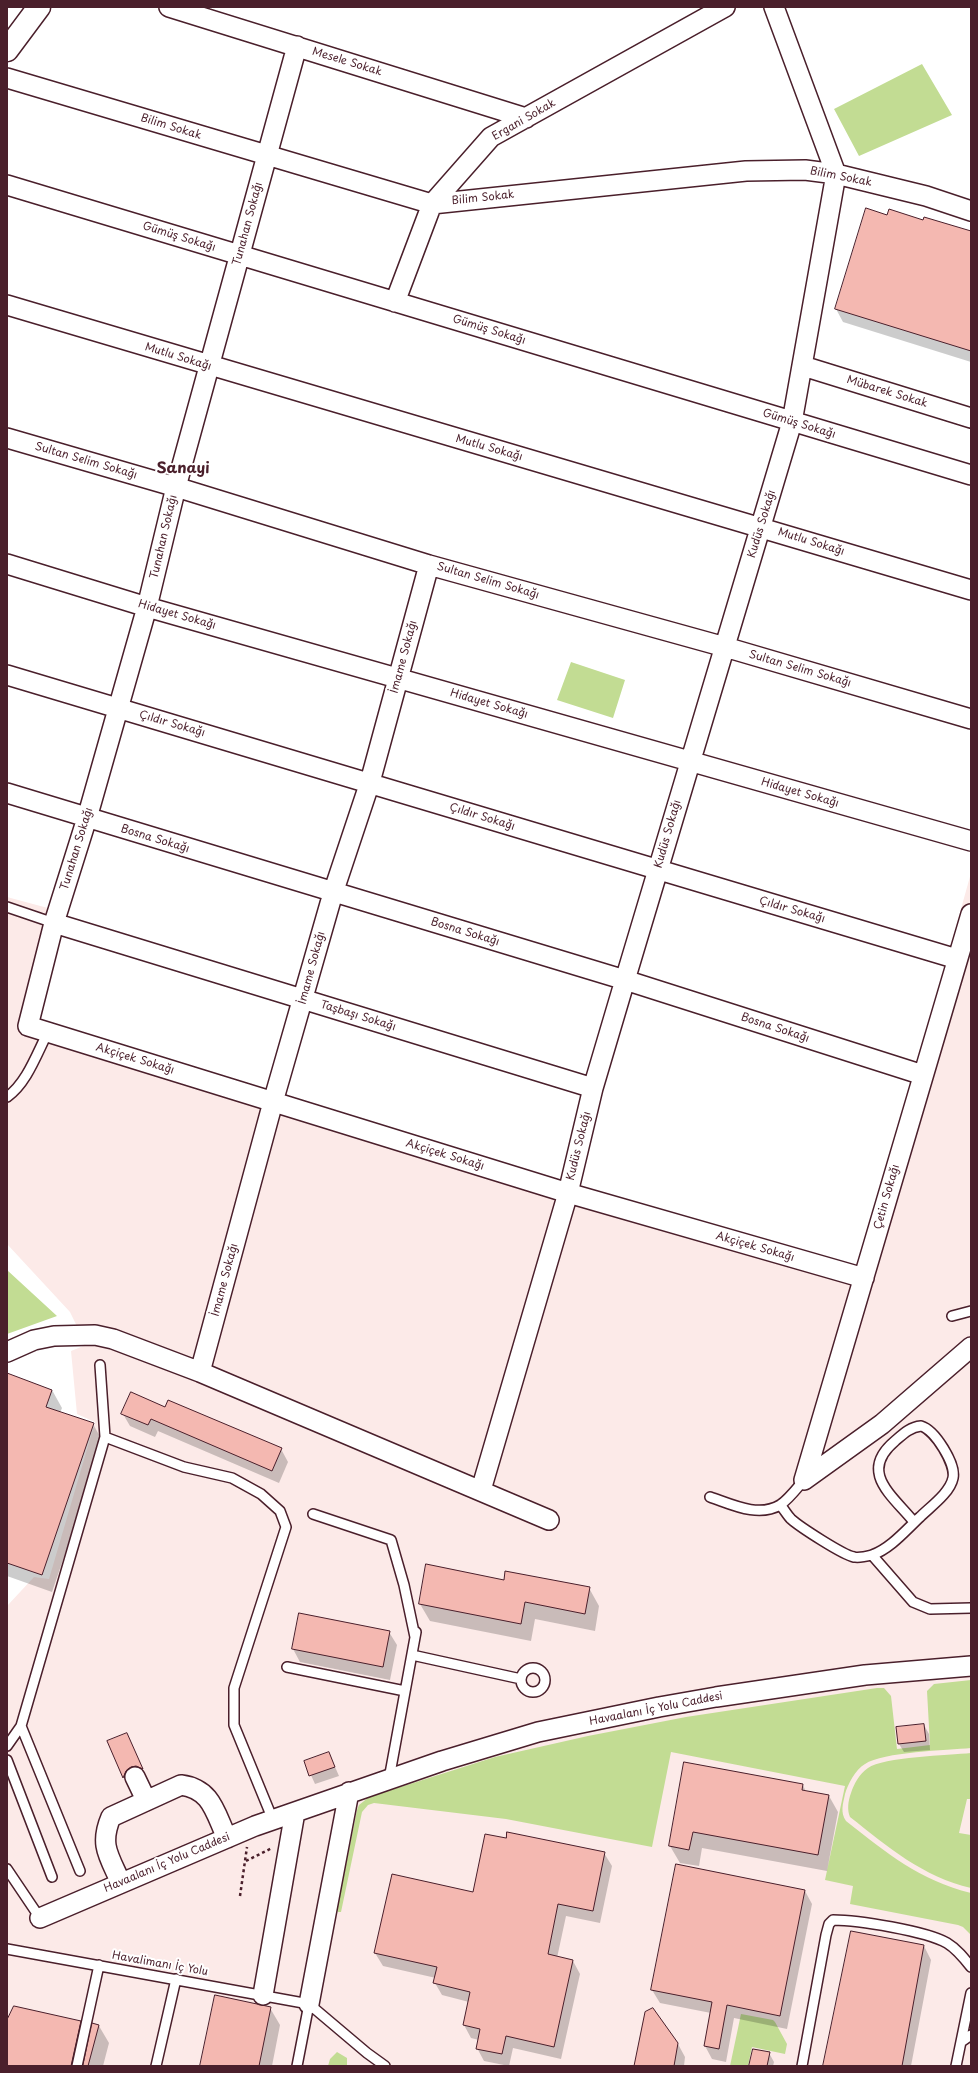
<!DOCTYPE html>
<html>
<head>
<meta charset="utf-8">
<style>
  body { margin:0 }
  #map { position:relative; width:978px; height:2073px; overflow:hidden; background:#fff; font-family:"Playpen Sans",sans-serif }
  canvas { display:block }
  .frame { position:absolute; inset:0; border:8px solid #4a1f2b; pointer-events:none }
</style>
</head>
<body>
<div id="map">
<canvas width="978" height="2073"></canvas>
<div class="frame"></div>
</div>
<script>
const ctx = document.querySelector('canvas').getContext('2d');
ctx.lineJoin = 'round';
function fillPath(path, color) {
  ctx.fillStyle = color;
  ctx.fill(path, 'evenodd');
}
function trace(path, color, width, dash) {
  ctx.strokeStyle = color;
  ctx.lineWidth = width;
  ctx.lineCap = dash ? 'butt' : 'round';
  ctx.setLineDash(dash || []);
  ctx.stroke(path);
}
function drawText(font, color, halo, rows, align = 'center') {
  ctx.font = font + ' "Playpen Sans",sans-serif';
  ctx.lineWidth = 4;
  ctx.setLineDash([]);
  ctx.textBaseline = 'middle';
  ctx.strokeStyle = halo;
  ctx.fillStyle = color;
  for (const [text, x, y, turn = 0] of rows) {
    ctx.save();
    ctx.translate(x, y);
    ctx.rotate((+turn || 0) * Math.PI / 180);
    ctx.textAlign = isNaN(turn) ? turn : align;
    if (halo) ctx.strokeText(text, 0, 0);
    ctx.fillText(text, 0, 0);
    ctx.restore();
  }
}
fillPath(new Path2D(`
  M971,873V2066H7V1606L34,1577L49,1579L95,1422L77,1414L71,1351L86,1345L70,1312L7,1244V897L59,911L30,1023L860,1270Z`), '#fceae8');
fillPath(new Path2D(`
  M922,64L952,115L859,156L834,109Z
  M571,662L625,680L613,718L557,700Z
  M7,1270L57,1316L7,1334Z
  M971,1680V1748C947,1750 883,1752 865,1764C855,1770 848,1784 845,1794C843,1804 840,1812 846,1821C887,1853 919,1880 971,1893V1935L963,1927L958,1925L850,1904L853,1886L825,1880L845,1786L671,1752L652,1847L506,1819L374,1803L368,1805L362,1812L341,1912H338L337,1910L357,1810L359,1805L369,1797L495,1757L588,1736L686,1717L877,1688H884L891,1696L897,1749L930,1745L927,1691L934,1684Z
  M971,1753V1799H967L959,1833L971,1835V1888C923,1877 888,1847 850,1817C847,1810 848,1801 851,1793C854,1784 859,1774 868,1768C883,1757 949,1755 971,1753Z
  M741,2014L773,2020L775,2022L787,2044L785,2054L752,2047L748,2066H730Z
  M337,2052L347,2058V2066H328L330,2059Z`), '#c2dc93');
fillPath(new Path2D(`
  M888,216L924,221L971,232V362L843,322L836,309Z
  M7,1377L52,1390L62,1408L60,1413L93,1424L103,1442L52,1592L7,1576Z
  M166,1408L281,1449L288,1462L279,1483L158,1431L155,1437L130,1426L123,1414Z
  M505,1581L589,1588L599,1606L595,1631L535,1619L531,1641L430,1621L420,1604Z
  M389,1632L397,1645L390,1680L300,1662L293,1649Z
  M924,1725L929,1734L930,1750L904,1752L899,1744Z
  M109,1742L131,1743L146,1777L142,1774L129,1785Z
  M329,1753L339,1776L315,1784L305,1762Z
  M684,1763L803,1785L806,1792L829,1796L838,1812L827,1871L702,1848L699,1866L680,1863L670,1846Z
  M604,1853L612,1866L600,1923L566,1916L557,1958L573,1961L580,1974L561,2059L513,2048L509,2066L484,2061L477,2048L479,2040L471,2038L464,2025L469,2002L442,1995L435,1983L436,1978L383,1966L375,1953L474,1893Z
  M805,1891L812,1904L787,2029L734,2018L726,2062L712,2059L705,2046L711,2013L660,2003L652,1990Z
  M924,1946L931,1960L911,2066H824Z
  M270,2008L280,2025L272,2066H201Z
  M7,2022H80L90,2039L99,2026L109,2043L103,2066H7Z
  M678,2044L685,2057L684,2066H635Z
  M769,2053L774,2062L773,2066H751Z`), '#0003');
const building = new Path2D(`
  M866,208L887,215L889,209L923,220L924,217L971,231V351L835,309Z
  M7,1373L52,1390L46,1407L94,1423L42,1575L7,1563Z
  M131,1392L165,1407L168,1400L282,1448L272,1471L151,1419L148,1425L121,1414Z
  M426,1564L504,1580L505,1571L590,1587L585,1614L525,1602L521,1624L419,1604Z
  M299,1613L390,1631L383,1667L292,1649Z
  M924,1724L926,1741L898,1744L896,1727Z
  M127,1733L143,1769L136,1766L131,1767L126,1771L123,1778L107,1741Z
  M329,1752L335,1767L309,1776L304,1761Z
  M684,1762L803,1784L802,1790L829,1795L818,1855L693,1832L689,1850L669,1846Z
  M507,1832L605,1852L593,1911L558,1904L548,1954L573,1960L554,2047L506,2036L502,2054L476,2049L480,2029L463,2025L470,1992L433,1983L437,1967L374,1953L392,1874L473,1892L485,1834L506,1838Z
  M676,1864L805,1890L780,2016L727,2005L719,2049L704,2046L712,2002L651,1990Z
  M851,1931L924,1945L902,2066H823Z
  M215,1995L271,2007L259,2066H200Z
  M14,2006L81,2021L71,2066H7V2020Z
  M653,2008L678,2043L674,2066H634L645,2012Z
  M92,2023L99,2025L88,2066H83Z
  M753,2049L770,2052L767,2066H749Z`);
fillPath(building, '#f4b8b1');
trace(building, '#4a1f2b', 1);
const lane = new Path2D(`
  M7,907L54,923
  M7,1097C27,1083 37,1053 48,1032
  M952,1316L971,1311
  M100,1365L105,1437L184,1467L232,1478L261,1494L280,1511L286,1527L234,1688V1725L273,1820
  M710,1497C731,1504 758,1518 780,1505C789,1499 797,1488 804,1480
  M780,1505C784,1509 787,1515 791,1519C800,1527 843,1555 854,1557C858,1558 868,1556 872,1555C890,1549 906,1530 920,1517C930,1507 950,1493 953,1478C956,1464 935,1430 921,1426C910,1427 903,1434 895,1441C858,1472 892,1495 914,1522
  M313,1514L391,1540L404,1585L415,1637
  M872,1555L913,1602L930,1609L971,1608
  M412,1655L521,1679
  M287,1667L405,1691
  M521 1680a12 12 0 1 1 24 0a12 12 0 1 1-24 0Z
  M7,1746L21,1726
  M7,1760L52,1877
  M389,1779L416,1632
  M7,1869L40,1918
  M80,1871L21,1726L105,1437
  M7,1949L309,2004
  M309,2004L367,2053L385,2066
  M961,2042L971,2035
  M77,2066L99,1965
  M156,2066L176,1979
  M297,2066L309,2004
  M802,2066L826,1935L829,1924L833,1920C858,1920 926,1931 947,1943C957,1949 964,1958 971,1967
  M956,2066L971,1993`);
const street = new Path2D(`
  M169,7L526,118
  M297,46L176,487L147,607L87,818L54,923L28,1026L568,1193L864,1278
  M7,78L432,204L746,171L805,170L836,174L926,196L971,211
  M7,185L971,475
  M395,302L432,204L491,137L725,7
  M7,305C328,402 650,493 971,590
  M803,366L971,418
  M7,438L176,487L429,565L725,647L971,719
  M7,564L147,607L971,841
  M7,675L957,959
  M7,793L625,980L923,1075
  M54,923L593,1088
  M7,1352L34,1340L54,1336L95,1335L113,1339L200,1372L549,1520
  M200,1372L273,1102L333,893L370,782L429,565
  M804,1480L971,914
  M804,1480L882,1424L971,1347
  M481,1490L568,1193L593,1088L625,980L792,422L836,174L774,7
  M135,1777L146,1800
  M121,1883C109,1856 99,1845 111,1817L181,1785C212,1789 215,1813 227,1838
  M40,1918L255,1826L442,1761L538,1732L659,1707L716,1697L865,1675L971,1666
  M263,1995L295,1812
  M309,2004L349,1792`);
const secondary = new Path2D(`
  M7,50L39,7`);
trace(lane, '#4a1f2b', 12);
trace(street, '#4a1f2b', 22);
trace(secondary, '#4a1f2b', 25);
trace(new Path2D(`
  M246,1861L272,1848
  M240,1896L247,1847`), '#4a1f2b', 2.5, [3, 3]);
trace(lane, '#fff', 9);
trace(street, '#fff', 19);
trace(secondary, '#fff', 22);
drawText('11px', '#4a1f2b', '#fff', [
  ["Mesele Sokak",347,62,17],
  ["Ergani Sokak",524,120,-30],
  ["Bilim Sokak",171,127,17],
  ["Bilim Sokak",841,177,11],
  ["Bilim Sokak",483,198,-6],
  ["Tunahan Sokağı",248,224,-75],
  ["Gümüş Sokağı",179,237,17],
  ["Gümüş Sokağı",489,330,17],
  ["Mutlu Sokağı",178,357,17],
  ["Mübarek Sokak",887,392,17],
  ["Gümüş Sokağı",799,424,17],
  ["Mutlu Sokağı",489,448,16],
  ["Sultan Selim Sokağı",86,461,16],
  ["Kudüs Sokağı",762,524,-73],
  ["Tunahan Sokağı",164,537,-77],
  ["Mutlu Sokağı",811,542,17],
  ["Sultan Selim Sokağı",488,581,16],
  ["Hidayet Sokağı",177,615,16],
  ["İmame Sokağı",404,657,-75],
  ["Sultan Selim Sokağı",800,669,16],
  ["Hidayet Sokağı",489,704,16],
  ["Çıldır Sokağı",172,724,16],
  ["Hidayet Sokağı",800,793,16],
  ["Çıldır Sokağı",482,817,17],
  ["Kudüs Sokağı",668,834,-74],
  ["Bosna Sokağı",155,839,17],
  ["Tunahan Sokağı",77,849,-73],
  ["Çıldır Sokağı",792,910,16],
  ["Bosna Sokağı",465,932,17],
  ["İmame Sokağı",312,968,-75],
  ["Taşbaşı Sokağı",358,1016,17],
  ["Bosna Sokağı",775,1028,18],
  ["Akçiçek Sokağı",135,1059,17],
  ["Kudüs Sokağı",579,1146,-76],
  ["Akçiçek Sokağı",445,1155,17],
  ["Çetin Sokağı",887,1197,-74],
  ["Akçiçek Sokağı",755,1247,16],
  ["İmame Sokağı",225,1280,-75],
  ["Havaalanı İç Yolu Caddesi",656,1709,-11],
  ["Havaalanı İç Yolu Caddesi",167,1863,-23],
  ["Havalimanı İç Yolu",160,1964,10]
]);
drawText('bold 15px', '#4a1f2b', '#fff', [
  ["Sanayi",183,469]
]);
</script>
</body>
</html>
